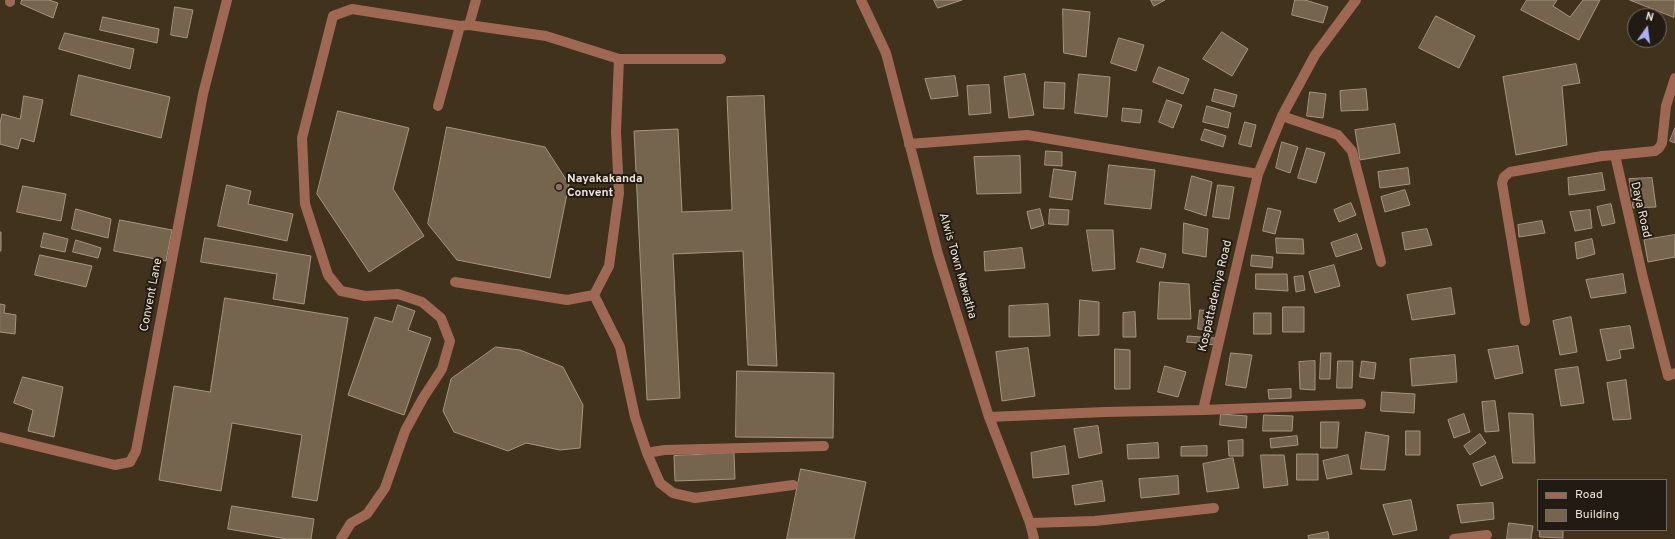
<!DOCTYPE html>
<html>
<head>
<meta charset="utf-8">
<style>
  body { margin:0 }
  #map { position:relative; width:1675px; height:539px; overflow:hidden; background:#41321e; font-family:Overpass,sans-serif }
  canvas { display:block }
  .legend { position:absolute; left:1537px; top:479px; width:130px; height:52px; box-sizing:border-box; background:#221b13; border:1px solid #736b61; margin:0; padding:5px 7px; list-style:none; font-size:12px; color:#ede3d7 }
  .legend li { display:flex; align-items:center; gap:8px; height:20px }
  .legend b { width:20px; border:1px solid #736b61 }
  .north { position:absolute; left:1627px; top:8px; width:40px; height:40px; box-sizing:border-box; background:#221b13; border:1px solid #736b61; border-radius:50%; rotate:14deg; font-size:11px; font-weight:700; line-height:16px; text-align:center; color:#ede3d7 }
  .north::after { content:''; display:block; margin:auto; width:14px; height:18px; background:#a9b0fc; clip-path:polygon(50% 0,100% 100%,50% 72%,0 100%) }
</style>
</head>
<body>
<div id="map">
<canvas width="1675" height="539"></canvas>
<ul class="legend">
<li><b style="height:5px;background:#9f6853"></b>Road</li>
<li><b style="height:11px;background:#75654f"></b>Building</li>
</ul>
<div class="north">N</div>
</div>
<script>
const ctx = document.querySelector('canvas').getContext('2d');
ctx.lineJoin = 'round';
function fillPath(path, color) {
  ctx.fillStyle = color;
  ctx.fill(path, 'evenodd');
}
function trace(path, color, width, dash) {
  ctx.strokeStyle = color;
  ctx.lineWidth = width;
  ctx.lineCap = dash ? 'butt' : 'round';
  ctx.setLineDash(dash || []);
  ctx.stroke(path);
}
function drawText(font, color, halo, rows, align = 'center') {
  ctx.font = font + ' Overpass,sans-serif';
  ctx.lineWidth = 4;
  ctx.setLineDash([]);
  ctx.textBaseline = 'middle';
  ctx.strokeStyle = halo;
  ctx.fillStyle = color;
  for (const [text, x, y, turn = 0] of rows) {
    ctx.save();
    ctx.translate(x, y);
    ctx.rotate((+turn || 0) * Math.PI / 180);
    ctx.textAlign = isNaN(turn) ? turn : align;
    if (halo) ctx.strokeText(text, 0, 0);
    ctx.fillText(text, 0, 0);
    ctx.restore();
  }
}
const building = new Path2D(`
  M22,0H49L58,3L53,18L21,4Z
  M934,0H962L938,8Z
  M1151,0H1165L1154,6Z
  M1295,0H1305L1328,7L1323,23L1292,15Z
  M1527,0H1557L1553,6L1570,17L1583,0H1600L1579,40L1521,10Z
  M1630,0H1675L1674,17Z
  M175,7L193,10L187,38L171,35Z
  M1063,9L1090,12L1086,57L1064,53Z
  M1436,16L1475,36L1459,68L1419,48Z
  M103,17L159,29L157,43L100,30Z
  M1222,32L1248,49L1232,76L1203,59Z
  M65,33L134,49L130,69L59,49Z
  M1119,38L1144,45L1136,71L1111,63Z
  M1576,64L1580,83L1562,86L1567,145L1516,155L1503,77Z
  M1159,67L1189,79L1183,94L1153,82Z
  M1025,74L1034,115L1009,118L1004,77Z
  M1079,74L1110,77L1107,117L1075,113Z
  M79,75L170,97L161,138L71,115Z
  M955,76L958,96L931,99L925,79Z
  M1045,82L1065,83L1064,109L1044,108Z
  M989,85L991,113L969,115L967,86Z
  M1215,89L1237,95L1234,107L1212,101Z
  M1366,89L1368,110L1341,111L1340,91Z
  M1310,92L1326,94L1323,118L1307,116Z
  M24,96L43,100L34,142L21,138L18,149L0,144V123L2,114L20,119Z
  M764,96L777,366L748,365L743,251L673,254L680,398L647,400L634,131L678,129L682,212L732,210L727,97Z
  M1167,100L1182,105L1173,128L1159,122Z
  M1207,106L1231,113L1228,128L1203,122Z
  M1123,108L1142,110L1140,123L1122,121Z
  M338,111L409,128L393,189L424,236L369,272L317,194Z
  M1245,122L1256,125L1251,147L1239,144Z
  M1395,124L1400,153L1360,160L1355,130Z
  M447,127L545,147L569,184L550,278L457,260L428,224Z
  M1675,128V143L1670,141Z
  M1205,129L1226,136L1223,147L1201,140Z
  M1282,142L1298,147L1290,173L1276,168Z
  M1307,148L1325,153L1316,183L1298,178Z
  M1046,151L1062,152V166L1045,165Z
  M1020,156L1021,193L977,194L974,157Z
  M1109,165L1155,170L1151,209L1105,204Z
  M1408,168L1410,184L1380,188L1378,172Z
  M1054,169L1076,172L1072,200L1050,197Z
  M1602,173L1605,190L1569,195L1568,178Z
  M1192,176L1212,182L1206,216L1185,209Z
  M1652,178L1656,207L1633,208L1629,179Z
  M227,185L251,191L248,204L293,214L287,241L218,226Z
  M1218,185L1234,187L1229,219L1213,217Z
  M23,186L66,194L61,221L17,212Z
  M1405,190L1410,205L1385,212L1381,197Z
  M1351,203L1356,215L1339,222L1334,210Z
  M1611,204L1615,223L1602,226L1597,207Z
  M1268,208L1281,211L1275,234L1263,231Z
  M76,209L111,219L108,238L72,229Z
  M1040,209L1044,225L1031,229L1027,212Z
  M1050,209L1069,210L1068,225L1049,224Z
  M1590,210L1592,228L1575,231L1570,212Z
  M120,220L172,230L166,261L114,251Z
  M1542,221L1545,233L1519,237L1518,225Z
  M1184,223L1208,229L1206,257L1183,253Z
  M1427,229L1432,245L1405,250L1402,233Z
  M1087,230H1113L1115,269L1093,271Z
  M0,232H1V251H0Z
  M44,233L68,239L65,252L41,247Z
  M1357,234L1362,249L1336,257L1331,243Z
  M1675,235V257L1648,262L1644,240Z
  M205,238L311,256L304,304L273,299L277,274L201,262Z
  M1276,238L1303,239L1304,254L1277,253Z
  M1592,239L1595,254L1577,259L1575,243Z
  M76,240L101,248L98,258L73,252Z
  M1022,248L1025,268L985,271L984,252Z
  M1141,248L1166,254L1163,268L1137,262Z
  M40,255L92,266L86,287L35,275Z
  M1252,255L1273,257L1272,268L1251,266Z
  M1334,265L1340,286L1315,293L1309,272Z
  M1256,274H1287L1288,291L1256,289Z
  M1623,274L1626,293L1591,298L1586,280Z
  M1303,276L1305,290L1296,292L1294,277Z
  M1160,282L1189,284L1191,319H1158Z
  M1451,288L1455,314L1412,320L1407,295Z
  M225,298L348,318L317,501L292,497L302,435L232,423L221,491L159,480L174,386L210,392Z
  M1080,300L1099,302V335L1079,336Z
  M0,304L5,305L4,313L16,315L15,334L0,332Z
  M1048,304L1050,336L1009,337V306Z
  M398,305L415,311L408,330L431,338L404,415L348,395L375,317L392,322Z
  M1283,307H1304V332H1283Z
  M1200,310L1214,311L1212,330L1198,329Z
  M1135,312L1136,337H1123V313Z
  M1254,313H1271V334H1254Z
  M1571,317L1577,352L1560,355L1553,321Z
  M1630,326L1634,348L1619,350L1621,358L1607,361L1600,330Z
  M1188,336L1215,338V345L1187,342Z
  M1518,346L1523,373L1495,379L1488,350Z
  M496,347L520,350L563,367L583,405L580,448L560,450L526,443L508,451L454,432L443,411L451,379Z
  M1028,348L1035,396L1002,401L996,352Z
  M1115,349L1130,350V389H1115Z
  M1231,353L1252,355L1246,388L1226,385Z
  M1321,353H1331L1330,379H1320Z
  M1455,355L1457,382L1412,386L1410,359Z
  M1315,361V390L1300,389L1299,362Z
  M1338,361H1353L1352,388H1337Z
  M1362,361L1376,363L1374,379L1360,377Z
  M1165,366L1186,372L1178,397L1158,392Z
  M1578,367L1584,403L1561,406L1555,370Z
  M737,371L834,373L833,438L736,437Z
  M23,377L63,387L54,437L28,431L33,410L14,403Z
  M1626,380L1631,419L1613,420L1607,383Z
  M1291,389V398L1269,399L1268,390Z
  M1382,392L1415,394L1414,413L1381,411Z
  M1495,401L1499,431L1485,432L1482,402Z
  M1509,413L1533,414L1535,463H1513Z
  M1221,414L1247,416L1246,428L1220,425Z
  M1464,414L1470,432L1454,438L1448,420Z
  M1264,415L1293,416L1292,431H1263Z
  M1321,422H1339L1337,448H1321Z
  M1098,426L1102,453L1079,458L1074,429Z
  M1406,431H1420V455H1406Z
  M1366,432L1389,436L1385,470L1361,469Z
  M1480,434L1486,443L1470,455L1464,446Z
  M1297,436L1298,445L1271,448L1270,439Z
  M1243,440V456H1229L1228,441Z
  M1158,443L1159,458L1128,459L1127,445Z
  M1065,446L1069,474L1033,478L1031,453Z
  M1207,446V456H1181V447Z
  M734,453L735,479L675,481L674,456Z
  M1297,454H1318V480H1297Z
  M1261,455H1284L1288,485L1264,488Z
  M1348,455L1352,474L1327,479L1323,461Z
  M1495,456L1503,478L1481,486L1473,464Z
  M1233,458L1239,488L1207,492L1203,464Z
  M801,469L866,482L854,539H787Z
  M1178,476L1179,494L1141,498L1139,479Z
  M1102,481L1105,501L1075,505L1072,486Z
  M1411,500L1417,530L1393,535L1383,505Z
  M1493,503L1494,519L1461,523L1457,505Z
  M232,506L314,519L311,539H287L228,529Z
  M1509,523L1533,526L1531,539H1507Z
  M1540,530H1563V538L1540,537Z
  M1328,532L1329,539H1309L1308,536Z`);
fillPath(building, '#75654f');
trace(building, '#a7957f', 1);
trace(new Path2D(`
  M861,0L886,53L938,254L989,417L1030,523L1034,539
  M10,2V0
  M469,25L476,0
  M1675,78L1666,106L1662,143L1659,148L1655,151L1615,155L1643,278L1668,376L1675,373
  M438,106L460,26
  M1282,116L1338,135L1352,151L1381,262
  M909,144L1027,135L1258,174
  M455,282L567,300L594,295L609,266L619,193L616,132L619,59
  M594,295L620,347L635,417L647,453L664,450L824,446
  M1525,321L1502,183L1504,177L1510,172L1602,156L1615,155
  M1203,410L1361,404
  M989,417L1104,412L1203,410L1258,174L1282,116L1315,55L1356,0
  M0,437L115,465L130,462L136,451L203,94L227,0
  M647,453L660,483L673,493L695,498L793,485
  M1030,523L1095,521L1214,508
  M341,539L351,523L367,514L385,488L405,431L423,398L442,369L450,341L441,318L422,302L398,294L365,296L341,291L328,275L305,204L302,138L333,16L352,9L460,26L469,25L546,36L619,59H721
  M1454,539L1487,535`), '#9f6853', 10);
for (const [x, y, r, color] of [
  [559,187,4,"#8d6e63"]
]) {
  const dot = new Path2D();
  dot.arc(x, y, r, 0, 2 * Math.PI);
  ctx.fillStyle = color;
  ctx.fill(dot);
  trace(dot, '#221b13', 1.5);
}
drawText('bold 12px', '#ede3d7', '#221b13', [
  ["Nayakakanda",567,180],
  ["Convent",567,194]
], 'left');
drawText('12px', '#ede3d7', '#221b13', [
  ["Daya Road",1640,210,77],
  ["Alwis Town Mawatha",957,266,74],
  ["Convent Lane",152,295,-79],
  ["Kospattadeniya Road",1216,296,-77]
]);
</script>
</body>
</html>
